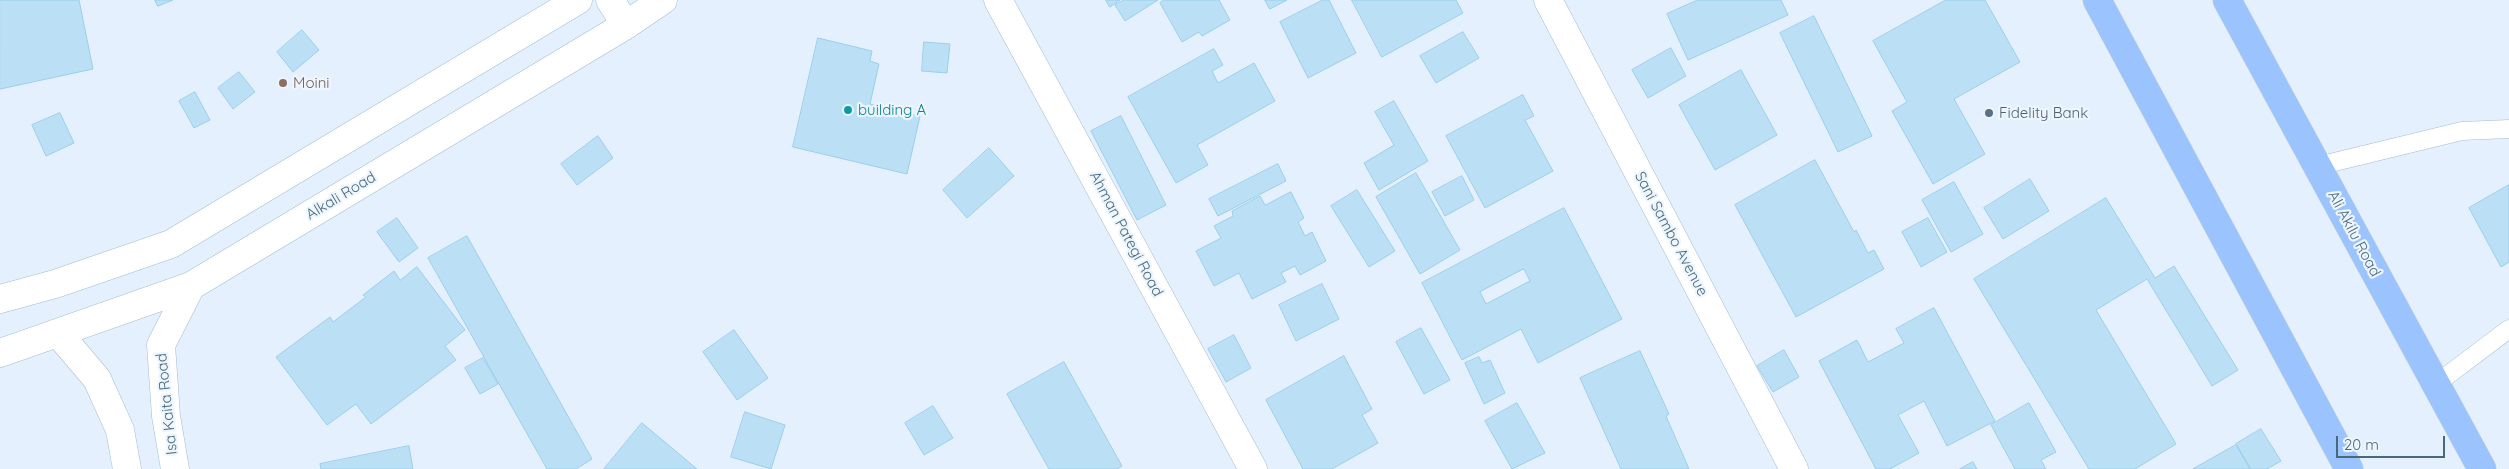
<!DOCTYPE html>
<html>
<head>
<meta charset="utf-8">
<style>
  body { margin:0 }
  #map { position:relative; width:2509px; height:469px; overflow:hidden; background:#e5f0fe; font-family:Quicksand,sans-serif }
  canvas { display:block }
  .scale { position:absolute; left:2336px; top:436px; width:109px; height:22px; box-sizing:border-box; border:2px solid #48697a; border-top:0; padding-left:6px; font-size:15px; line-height:18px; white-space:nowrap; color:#48697a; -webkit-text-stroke:4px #edf5ff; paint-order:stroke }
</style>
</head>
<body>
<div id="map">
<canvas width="2509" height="469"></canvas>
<div class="scale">20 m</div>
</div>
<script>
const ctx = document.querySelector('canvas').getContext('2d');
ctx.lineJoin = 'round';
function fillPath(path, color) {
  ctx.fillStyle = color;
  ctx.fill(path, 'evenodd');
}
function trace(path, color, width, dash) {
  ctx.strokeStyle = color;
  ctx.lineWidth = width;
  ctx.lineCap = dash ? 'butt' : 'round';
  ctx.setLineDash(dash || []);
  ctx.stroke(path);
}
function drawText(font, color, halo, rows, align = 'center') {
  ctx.font = font + ' Quicksand,sans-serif';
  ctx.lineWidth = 4.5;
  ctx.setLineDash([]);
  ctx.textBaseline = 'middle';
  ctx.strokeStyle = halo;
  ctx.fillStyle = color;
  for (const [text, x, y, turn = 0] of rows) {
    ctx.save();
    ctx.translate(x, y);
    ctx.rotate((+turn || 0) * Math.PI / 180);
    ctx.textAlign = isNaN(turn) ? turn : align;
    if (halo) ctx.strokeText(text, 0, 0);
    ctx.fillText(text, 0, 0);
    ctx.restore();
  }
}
const building = new Path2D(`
  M0,0H79L93,69L0,89Z
  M155,0H173L158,6Z
  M1106,0H1120L1110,7Z
  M1124,0H1158L1125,21L1115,5Z
  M1164,0H1219L1230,20L1202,36L1199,32L1182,42L1160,3Z
  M1265,0H1287L1270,9Z
  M1323,0H1329L1356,53L1308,78L1280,22Z
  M1352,0H1456L1463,13L1382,57Z
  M1698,0H1781L1788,15L1688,60L1667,14Z
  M1946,0H1985L2020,62L1954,99L1985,154L1933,184L1892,111L1907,102L1873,41Z
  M1814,16L1872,136L1838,152L1780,33Z
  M302,30L319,50L293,72L277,52Z
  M1463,32L1479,58L1436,83L1420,56Z
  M818,38L872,51L870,61L879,64L870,104L920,116L907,174L793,147Z
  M924,42L950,44L947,73L922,71Z
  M1671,48L1686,76L1648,98L1632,70Z
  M1214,49L1223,65L1212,71L1218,83L1254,63L1275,101L1197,145L1208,165L1176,183L1128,97Z
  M1741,70L1777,135L1715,170L1679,105Z
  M239,72L255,92L233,109L218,88Z
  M195,92L210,120L194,128L179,101Z
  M1523,95L1534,116L1525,120L1553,171L1485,208L1446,136Z
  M1394,101L1428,161L1379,190L1364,163L1394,145L1375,112Z
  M60,113L74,143L46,156L32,125Z
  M1121,116L1166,205L1137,220L1091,131Z
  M598,136L613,158L577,185L561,164Z
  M989,148L1014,176L967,218L943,190Z
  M1815,160L1854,232L1856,230L1868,253L1874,250L1884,269L1796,317L1735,205Z
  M1278,164L1286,181L1218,216L1209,199Z
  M1416,173L1460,250L1420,274L1376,197Z
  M1462,176L1474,200L1445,216L1432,192Z
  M2030,179L2049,211L2003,239L1984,208Z
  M1954,182L1983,234L1951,252L1922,200Z
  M2509,185V262L2501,267L2469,208Z
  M1357,190L1395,251L1369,267L1331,206Z
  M1291,192L1304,218L1298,222L1305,236L1312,232L1326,261L1300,275L1295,266L1281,273L1286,282L1252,299L1239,273L1214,286L1196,251L1221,238L1214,226L1233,216L1232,211L1260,196L1265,205Z
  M2106,198L2155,278L2174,266L2238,370L2212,386L2147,279L2096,310L2176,444L2135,469H2089L1974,279Z
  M1564,208L1622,319L1538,363L1521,329L1462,360L1422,283ZM1524,269L1530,281L1486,304L1480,292Z
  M397,218L418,248L399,262L377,232Z
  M1928,218L1947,252L1921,267L1902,232Z
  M467,236L592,459L576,469H547L428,258Z
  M417,267L465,330L445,346L456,360L371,424L356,404L327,425L276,357L330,317L333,322L366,297L363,295L394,271L400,280Z
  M1322,284L1339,319L1296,341L1279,305Z
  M1934,308L1995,421L1947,446L1924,401L1898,415L1919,453L1890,469H1876L1819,361L1857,340L1868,362L1904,343L1896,329Z
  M1421,328L1450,380L1424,394L1396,342Z
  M734,330L768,378L737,400L703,352Z
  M1234,335L1251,368L1226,382L1208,349Z
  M1784,350L1799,377L1773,392L1757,366Z
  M1640,351L1669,414L1666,416L1689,469H1621L1580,378Z
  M1344,356L1372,409L1362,415L1378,443L1332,469H1303L1266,400Z
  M1479,357L1482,363L1490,360L1505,393L1484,404L1465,363Z
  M483,358L498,384L480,394L465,368Z
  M1064,362L1122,466L1117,469H1049L1007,394Z
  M1517,403L1545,453L1512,469L1485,421Z
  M2029,403L2056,452L2041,460L2046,469H2015L1991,425Z
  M933,406L953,438L924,455L905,423Z
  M745,412L785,425L771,469L731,457Z
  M642,423L697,469H604Z
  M2261,429L2281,461L2267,469H2251L2236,444Z
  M2236,445L2250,469H2193Z
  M409,446L413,469H321L320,464Z
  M1973,462L1977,469H1960Z`);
fillPath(building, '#bbe0f6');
trace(building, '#9aceea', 1);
const lane = new Path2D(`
  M2318,166L2462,131L2509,129
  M2436,384L2509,329`);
const street = new Path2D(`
  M610,0L626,25
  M998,0L1253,469
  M1548,0L1794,469`);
const secondary = new Path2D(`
  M0,299L55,284L171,244L578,0
  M58,333L97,379L120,430L127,469
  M0,353L191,286L626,25L663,0
  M175,469L166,416L161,345L191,286`);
const primary = new Path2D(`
  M2097,0L2349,469
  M2227,0L2482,469`);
trace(lane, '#a5bccd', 19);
trace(street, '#a5bccd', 29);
trace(secondary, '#a2bdd0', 29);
trace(primary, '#c4cfd4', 29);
trace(lane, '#fff', 18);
trace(street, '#fff', 28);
trace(secondary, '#fff', 28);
trace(primary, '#9bc4ff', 28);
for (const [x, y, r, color] of [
  [283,83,5,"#8d6e63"],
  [848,110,5,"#0f9aa8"],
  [1989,113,5,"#5c6f8a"]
]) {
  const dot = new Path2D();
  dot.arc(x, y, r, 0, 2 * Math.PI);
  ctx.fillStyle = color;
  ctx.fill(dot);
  trace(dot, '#edf5ff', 2);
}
drawText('15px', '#785e54', '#edf5ff', [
  ["Moini",293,83]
], 'left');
drawText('15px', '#0d838f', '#edf5ff', [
  ["building A",858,110]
], 'left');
drawText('15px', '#4e5e75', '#edf5ff', [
  ["Fidelity Bank",1999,113]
], 'left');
drawText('15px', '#48697a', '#edf5ff', [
  ["Alkali Road",341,196,-31],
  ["Ahman Pategi Road",1126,234,62],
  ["Sani Sambo Avenue",1671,234,62],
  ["Ali Akilu Road",2354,234,62],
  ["Isa Kaita Road",167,404,-96]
]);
</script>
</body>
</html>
